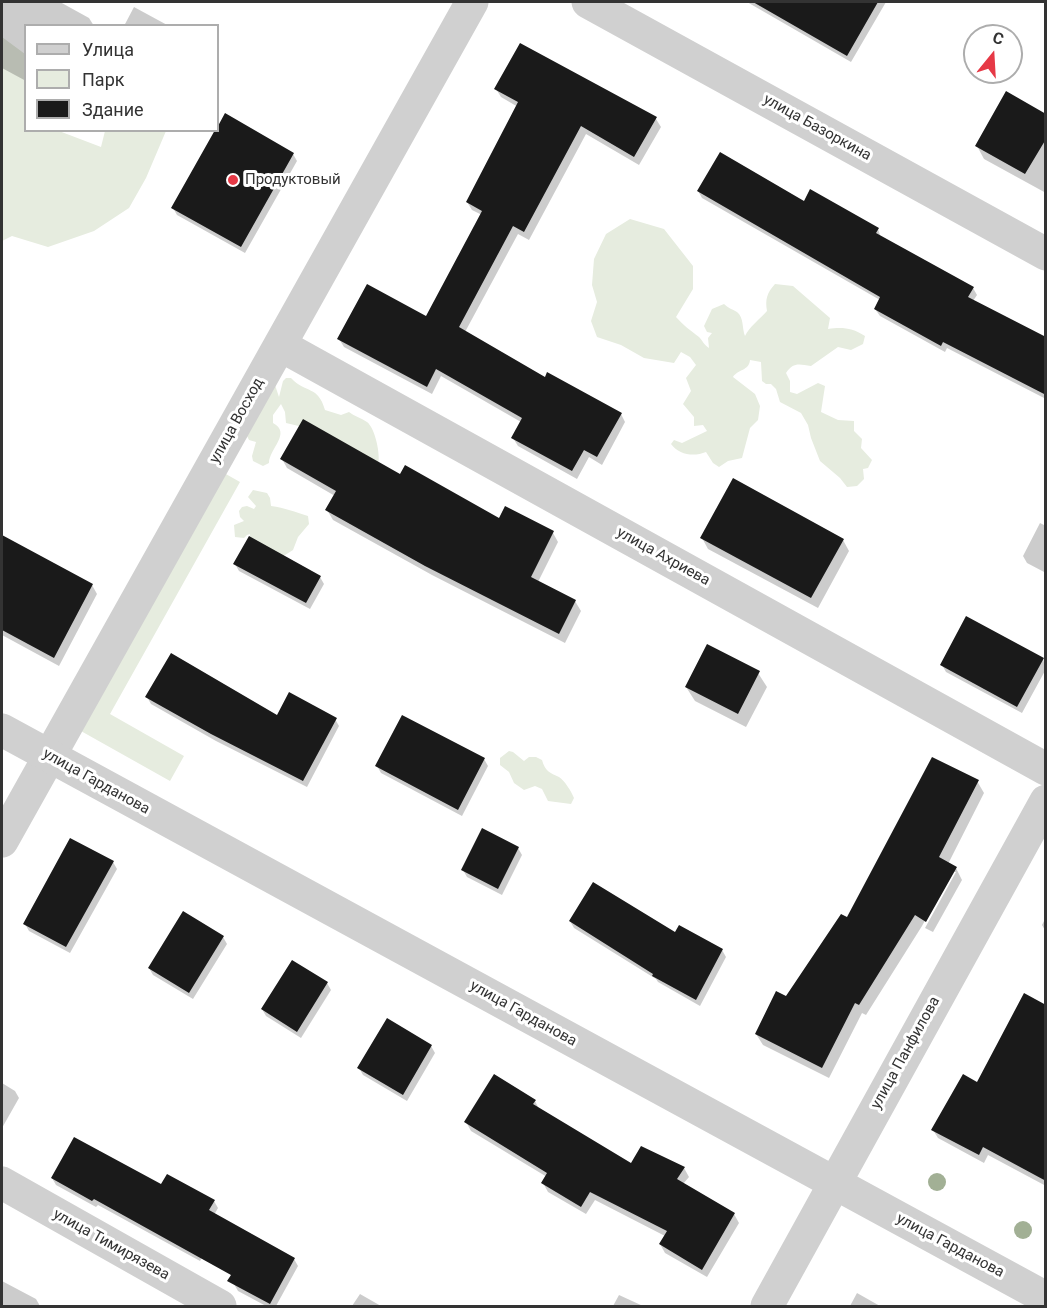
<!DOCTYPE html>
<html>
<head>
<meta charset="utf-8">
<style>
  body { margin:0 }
  #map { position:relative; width:1047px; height:1308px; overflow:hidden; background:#fff; font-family:Roboto,sans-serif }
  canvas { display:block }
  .frame { position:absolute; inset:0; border:3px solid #333; pointer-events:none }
  .legend { position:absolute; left:24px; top:24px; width:195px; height:108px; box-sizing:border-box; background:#fff; border:2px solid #adadad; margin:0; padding:8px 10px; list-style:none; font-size:18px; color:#333 }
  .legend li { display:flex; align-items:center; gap:12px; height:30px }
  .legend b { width:30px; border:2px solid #adadad }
  .north { position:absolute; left:963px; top:24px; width:60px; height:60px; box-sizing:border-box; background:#fff; border:2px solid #adadad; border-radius:50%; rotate:18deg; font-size:16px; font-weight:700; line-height:24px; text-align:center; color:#333 }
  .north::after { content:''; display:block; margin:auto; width:21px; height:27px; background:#e63946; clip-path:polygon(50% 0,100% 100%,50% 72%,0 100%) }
</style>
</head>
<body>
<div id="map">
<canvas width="1047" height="1308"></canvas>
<div class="frame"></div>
<ul class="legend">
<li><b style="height:8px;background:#d0d0d0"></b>Улица</li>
<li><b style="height:16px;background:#e6ecdf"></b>Парк</li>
<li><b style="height:16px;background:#1a1a1a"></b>Здание</li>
</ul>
<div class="north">С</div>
</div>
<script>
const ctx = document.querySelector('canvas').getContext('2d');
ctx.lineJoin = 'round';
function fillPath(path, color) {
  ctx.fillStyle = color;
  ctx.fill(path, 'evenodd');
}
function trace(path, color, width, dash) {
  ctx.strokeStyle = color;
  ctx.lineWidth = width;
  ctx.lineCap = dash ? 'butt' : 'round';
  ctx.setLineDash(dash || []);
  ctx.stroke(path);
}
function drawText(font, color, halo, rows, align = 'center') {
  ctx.font = font + ' Roboto,sans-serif';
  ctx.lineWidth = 6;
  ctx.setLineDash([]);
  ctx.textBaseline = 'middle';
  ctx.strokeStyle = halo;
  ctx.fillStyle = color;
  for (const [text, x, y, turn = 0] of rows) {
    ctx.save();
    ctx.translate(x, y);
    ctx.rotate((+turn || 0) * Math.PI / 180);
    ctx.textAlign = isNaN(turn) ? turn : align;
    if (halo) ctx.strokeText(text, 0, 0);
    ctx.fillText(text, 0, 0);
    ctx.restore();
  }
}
fillPath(new Path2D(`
  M2,37L25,54L26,130L59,131L101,147L105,131H166L146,178L129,208L94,231L48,247L12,236L2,241Z
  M630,219L664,229L693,266V289L676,317C683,325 690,330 699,337C703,341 704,345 709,348L708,338L712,333L707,332L704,326L712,309L724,304C728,308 732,309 737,312C744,317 742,329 745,336C749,327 760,319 767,311C765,299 767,293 775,284L793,286L830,318L828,329C843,327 852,328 865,336L863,344L851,350L838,347L811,366C799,364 793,362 786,373L790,381V392L797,394L818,383L825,386L821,412L838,420L854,421V431L862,439L861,448L872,460L868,468L863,469L864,479L857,486L847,487L840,478L820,461L811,438L808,425L801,413L780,402L776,389L771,384H766L762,381L761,362L750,360C749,371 738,369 733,377L755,394L760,406L758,420L750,428L742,458L728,461L719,467L713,463L706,452C694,457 679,455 671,444L674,440L682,443L707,431L703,425L694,426V417L683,404L691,391L686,378L696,365L690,357L681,352L674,363L644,358L621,345L597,337L591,321L597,302L592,285L594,259L606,234Z
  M286,378H291C306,394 318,385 325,410L341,415L349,412C354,416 361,418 367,422C375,428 381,455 378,465L303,427L286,423L285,412L281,404L273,415V423C292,433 269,449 269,463L263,466L253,461L252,456L256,442L249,440L246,434L274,382L279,397L283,381Z
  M217,469L240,482L110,714L184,756L170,781L72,726Z
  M253,490L267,493L270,498L271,506C285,508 295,512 308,516L309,524L298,537L293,550L282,557L250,540V534L247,535L244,538L235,537L234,525L244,521L240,517L239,511L242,507L247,506L254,509L256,506L248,497Z
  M509,751L513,752L524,761L529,757H536L542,760C545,771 550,773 559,777C565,781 571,791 574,798L571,804L548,801L542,789L535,786L524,790L514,783L509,772L500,765V758Z`), '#e6ecdf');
fillPath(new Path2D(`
  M2,2H60L89,18L94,26H26V81L2,68Z
  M747,2H886L851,62Z
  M134,7L169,26H124Z
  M520,45L656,119L661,127L639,165L586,134L529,240L518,234L465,332L545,379L621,414L625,422L602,465L589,457L577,479L518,446L513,438L521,422L441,376L432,394L344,347L339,339L426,318L482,215L472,210L467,202L518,107L501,97L496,89Z
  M225,115L293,154L297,161L245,253L177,215L173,208Z
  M1046,115V193L984,159L977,146Z
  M698,191L804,203L878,229L881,238L973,288L977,295L973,301L1046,339V399L947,348L945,352L880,316L875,309L880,300L702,198Z
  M282,459L400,476L500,520L553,533L558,542L538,582L575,601L581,611L565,643L432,575L333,520L327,510L335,496L287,468Z
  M1040,523L1046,526V573L1027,563L1023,556Z
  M2,537L92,585L97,594L59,666L2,635Z
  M702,538L843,540L849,551L818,608L708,549Z
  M235,564L320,577L324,584L310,609L239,571Z
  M1043,659L1046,669L1022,713L946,672L942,665Z
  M758,673L767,687L746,727L695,701L686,687Z
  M147,697L277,717L335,719L339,726L307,787L216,741L151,704Z
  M484,759L488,766L462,816L381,773L377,766Z
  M977,781L984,793L948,864L956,868L962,880L933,932L925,928L956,872H952L922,926L866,1015L862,1013L829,1078L763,1045L756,1034L847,919Z
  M518,848L522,855L502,895L467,877L463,870Z
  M113,862L117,869L70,953L29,931L25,924Z
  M1046,917V932L1042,925Z
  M570,921L676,934L722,950L726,957L700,1006L658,982L656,979L574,928Z
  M223,937L227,944L193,999L153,975L149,968Z
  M327,983L331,990L301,1038L266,1016L262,1009Z
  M431,1046L435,1053L407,1101L363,1075L359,1068Z
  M2,1083L15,1091L19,1098L2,1128Z
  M978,1084L1046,1099V1186L988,1155L984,1163L938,1138L933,1130Z
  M535,1101L539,1109L632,1165L684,1168L689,1177L683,1184L734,1214L739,1223L707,1277L665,1253L660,1244L665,1236L595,1200L586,1214L548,1192L543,1183L547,1177L471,1131L466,1122Z
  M52,1178L161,1186L214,1201L218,1208L214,1215L223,1224L200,1261L98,1205L96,1207L56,1185Z
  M294,1259L298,1266L276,1306H266L238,1291L234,1284Z
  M2,1281L36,1299L40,1306H2Z
  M857,1293L880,1306H850Z
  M360,1294L381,1306H352Z
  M619,1295L643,1306H613Z`), '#0003');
fillPath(new Path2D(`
  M753,2H878L847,56Z
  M520,43L657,117L634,157L581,126L524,232L513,226L459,327L545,377L547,372L622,413L597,457L584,450L572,471L511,438L522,418L436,369L427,387L337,339L367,284L426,316L482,211L466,202L518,102L494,89Z
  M1006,91L1046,114V139L1025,174L975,146Z
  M225,113L294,153L241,247L171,208L215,130H218V126Z
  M720,152L804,201L810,189L879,228L876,233L974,287L968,297L1046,337V395L943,342L941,346L874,309L880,297L697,191Z
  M303,419L400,474L405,465L499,518L505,506L554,531L531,577L576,600L559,634L425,566L325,510L336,491L280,459Z
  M733,478L844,539L811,598L700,538Z
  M2,535L93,584L54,658L2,630Z
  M249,536L321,576L306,603L233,564Z
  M966,616L1044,658L1017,707L940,665Z
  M707,644L760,671L738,714L685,687Z
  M171,653L277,715L289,692L337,718L303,781L211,734L145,697Z
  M402,715L485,758L458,810L375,766Z
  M932,757L979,780L939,857L957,867L926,922L915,915L859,1005L855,1003L822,1068L755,1034L776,991L786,996L841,914L847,917Z
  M482,828L519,847L498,889L461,870Z
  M70,838L114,861L66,947L23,924Z
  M593,882L675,932L679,925L723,949L696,1000L652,976L653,974L569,921Z
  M183,911L224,936L189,993L148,968Z
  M292,960L328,982L297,1032L261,1009Z
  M1024,993L1046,1005V1181L983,1147L979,1155L931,1130L963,1074L977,1082Z
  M387,1018L432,1045L403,1095L357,1068Z
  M494,1074L536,1100L533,1104L631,1163L641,1146L685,1167L677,1179L735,1213L702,1270L659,1244L667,1231L590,1192L581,1207L541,1183L547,1173L464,1122Z
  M74,1137L161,1184L167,1174L215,1200L209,1210L295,1258L270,1304L227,1281L231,1275L94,1199L92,1201L51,1178Z`), '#1a1a1a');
trace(new Path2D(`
  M280,345L1046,769
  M2,841L472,2
  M2,1183L220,1306`), '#d0d0d0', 33);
trace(new Path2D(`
  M588,2L1046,254
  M2,730L1046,1298
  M767,1306L1046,801`), '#d0d0d0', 33);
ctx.fillStyle = '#a2b095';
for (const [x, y] of [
  [937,1182],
  [1023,1230]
]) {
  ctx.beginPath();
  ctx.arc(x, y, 9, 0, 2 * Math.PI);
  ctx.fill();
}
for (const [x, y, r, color] of [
  [233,180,6,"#e63946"]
]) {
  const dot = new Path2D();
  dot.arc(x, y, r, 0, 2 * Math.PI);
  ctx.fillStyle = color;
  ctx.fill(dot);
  trace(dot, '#fff', 2);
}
drawText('15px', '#333', '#fff', [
  ["улица Базоркина",817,128,29],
  ["улица Восход",237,421,-61],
  ["улица Ахриева",663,557,29],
  ["улица Гарданова",96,782,29],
  ["улица Гарданова",523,1014,29],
  ["улица Панфилова",906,1053,-61],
  ["улица Тимирязева",111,1245,29],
  ["улица Гарданова",950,1246,28]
]);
drawText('15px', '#333', '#fff', [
  ["Продуктовый",245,180]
], 'left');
</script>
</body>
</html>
